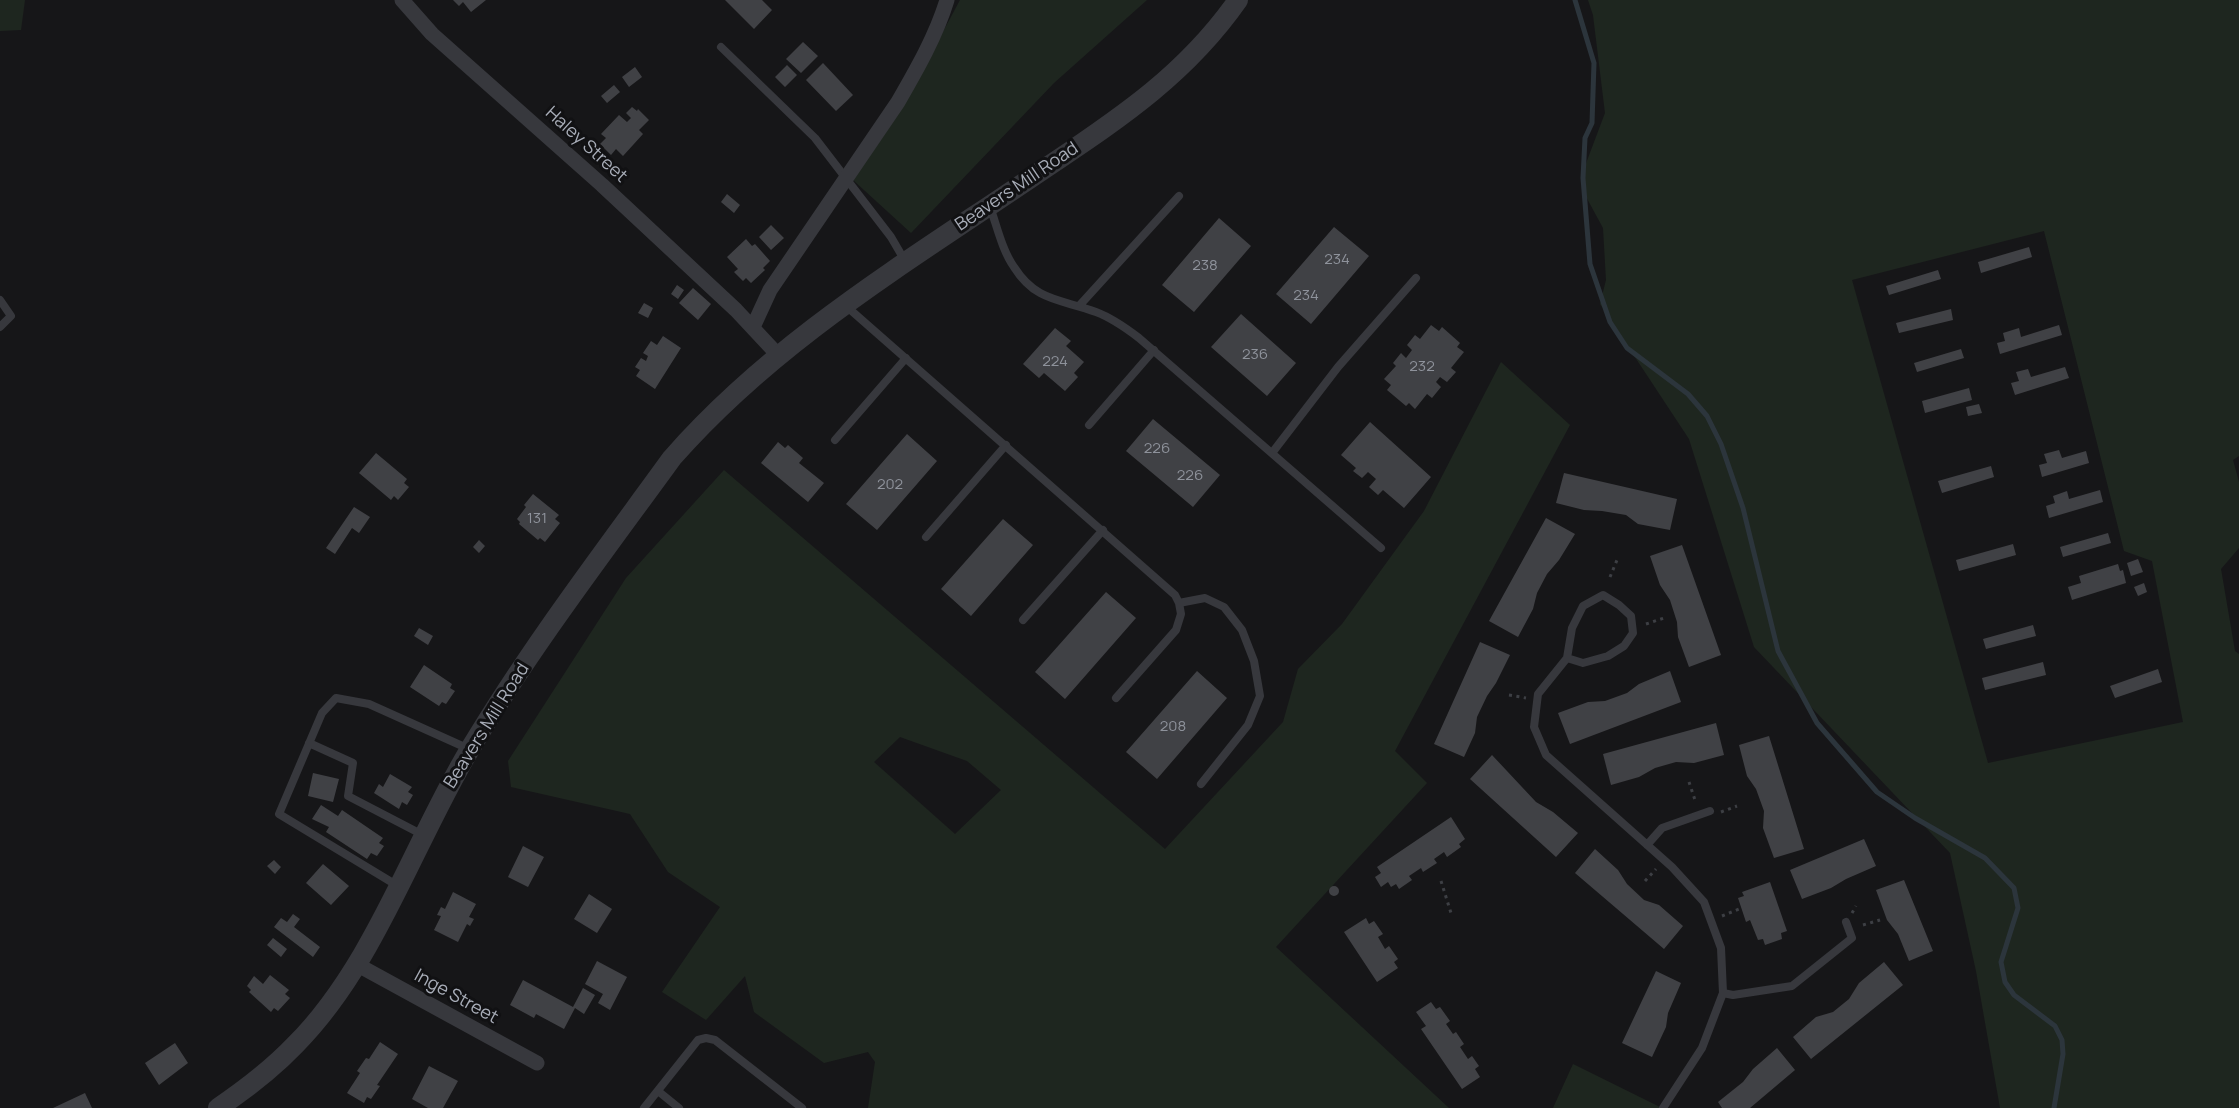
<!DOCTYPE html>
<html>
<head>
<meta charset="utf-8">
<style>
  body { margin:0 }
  canvas { display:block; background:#161618 }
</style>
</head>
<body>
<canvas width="2239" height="1108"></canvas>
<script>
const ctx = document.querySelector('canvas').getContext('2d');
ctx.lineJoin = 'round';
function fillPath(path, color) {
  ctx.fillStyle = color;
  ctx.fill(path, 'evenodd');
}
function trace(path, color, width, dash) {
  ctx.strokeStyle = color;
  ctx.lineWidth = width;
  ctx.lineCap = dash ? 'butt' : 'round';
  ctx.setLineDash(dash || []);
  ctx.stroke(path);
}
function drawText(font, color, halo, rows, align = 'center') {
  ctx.font = font + ' Manrope,sans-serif';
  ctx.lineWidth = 6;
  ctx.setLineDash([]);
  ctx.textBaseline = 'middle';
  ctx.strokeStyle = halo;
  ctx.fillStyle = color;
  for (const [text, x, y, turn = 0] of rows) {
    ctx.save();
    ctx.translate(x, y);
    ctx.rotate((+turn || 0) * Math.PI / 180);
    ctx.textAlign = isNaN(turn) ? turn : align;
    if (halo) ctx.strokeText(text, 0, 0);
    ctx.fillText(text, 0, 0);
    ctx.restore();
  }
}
fillPath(new Path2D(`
  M0,0H25L21,30L0,31Z
  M960,0H1147L1054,83L911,233L853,180L901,110Z
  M1588,0H2239V456L2233,460L2239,482V548L2221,569L2235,651L2239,654V1108H2000L1976,971L1950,853L1754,647L1689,439L1600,304L1606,280L1603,228L1584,193L1582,174L1605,113L1593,15ZM2044,231L2124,551L2152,561L2183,722L1988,763L1852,280Z
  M1501,362L1570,425L1395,751L1427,783L1276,947L1449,1108H868L875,1062L868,1052L824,1063L754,1012L745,976L706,1020L662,992L720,907L668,872L630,814L511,787L508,761L626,578L724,470L1165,849L1283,722L1298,669L1342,624L1424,511ZM900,737L967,761L1001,790L955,834L874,762Z
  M1573,1064L1662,1108H1553Z`), '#1e261f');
trace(new Path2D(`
  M1575,0L1594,63L1592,123L1585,138L1583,178L1590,264L1610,322L1627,348L1688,394L1707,416L1721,444L1743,508L1778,651L1817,723L1877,792L1915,818L1985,858L2014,888L2018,908L2001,962L2005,982L2014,995L2055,1026L2062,1040L2063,1054L2054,1108`), '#2c353c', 5);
fillPath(new Path2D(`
  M453,0H486L471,12L463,2L459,6Z
  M725,0H762L772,10L754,29Z
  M803,42L818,56L801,73L786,59Z
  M823,63L853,95L836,111L806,80Z
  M787,65L797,75L785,87L775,77Z
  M635,67L642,77L629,87L622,77Z
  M614,85L620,92L607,103L601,96Z
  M632,107L637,111L638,109L649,120L639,130L643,134L623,156L616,149L611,155L600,144L606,138L601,134L619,115L627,122L631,118L626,113Z
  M727,194L740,205L734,213L721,202Z
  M1219,218L1251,246L1194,312L1162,285Z
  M771,225L784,238L771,250L759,237Z
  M1334,227L1369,256L1311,324L1276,294Z
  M746,239L752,246L755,244L770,261L763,268L765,270L751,283L746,278L743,281L734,272L738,269L727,257Z
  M2029,247L2032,257L1981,273L1978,262Z
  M1938,270L1941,279L1889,295L1886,286Z
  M677,285L684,290L678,299L671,294Z
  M693,288L711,304L698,320L679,303Z
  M644,303L653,308L648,318L638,313Z
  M1951,309L1953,320L1899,333L1896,323Z
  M1241,314L1296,363L1267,396L1211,347Z
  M1431,325L1439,331L1442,327L1460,343L1457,347L1464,352L1451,368L1456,372L1447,382L1440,377L1436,382L1441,387L1432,398L1427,394L1415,409L1409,403L1406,406L1387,390L1391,385L1384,379L1396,366L1393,363L1401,353L1406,358L1412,350L1407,345L1415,335L1420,339Z
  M2059,325L2062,335L2000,354L1997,343L2005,341L2003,333L2019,328L2021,337Z
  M1055,328L1071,341L1066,346L1084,362L1074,373L1078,377L1065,391L1044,373L1039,378L1023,364Z
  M663,336L681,348L655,389L636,376L640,370L635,367L641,358L646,361L648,356L643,353L651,341L657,345Z
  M1961,349L1964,358L1917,372L1914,363Z
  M2065,367L2069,378L2015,395L2011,383L2019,381L2016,372L2028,369L2031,377Z
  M1969,388L1972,400L1925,413L1922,401Z
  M1979,404L1982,413L1968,416L1966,407Z
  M1153,419L1220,475L1193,507L1126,451Z
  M1370,422L1431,477L1404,508L1383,490L1378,495L1369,487L1376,479L1368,472L1362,478L1353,471L1356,468L1341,455Z
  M907,434L937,461L877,530L846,504Z
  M778,442L785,448L788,445L803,458L799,463L824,483L808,502L761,463Z
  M2059,450L2062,458L2086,451L2089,463L2042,477L2039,465L2047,463L2044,454Z
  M376,453L407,479L404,483L409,487L398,500L394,496L391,500L359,473Z
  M1991,466L1994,477L1942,493L1938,481Z
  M1564,473L1677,499L1670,530L1638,524L1626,515L1602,511L1584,510L1556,503Z
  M2100,490L2103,502L2049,518L2046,506L2055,503L2053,496L2067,491L2069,499Z
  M533,494L559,515L555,519L560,523L545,542L540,538L538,540L519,524L520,522L517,519L526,507L524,505Z
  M354,507L370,517L359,533L352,528L335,554L326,548Z
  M1546,518L1575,534L1559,560L1547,574L1537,593L1533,609L1518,637L1489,621Z
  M1003,519L1033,545L971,616L941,589Z
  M2108,533L2111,543L2063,557L2060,547Z
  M479,540L485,546L479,553L473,547Z
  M2013,544L2016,555L1959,571L1956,560Z
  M1682,545L1721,655L1689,667L1678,637L1677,622L1670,600L1660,585L1650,556Z
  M2138,559L2143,572L2131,576L2127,563Z
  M2118,564L2120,571L2123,570L2126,583L2072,600L2068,587L2081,583L2079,576Z
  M2144,583L2147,592L2138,596L2134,587Z
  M1106,592L1136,618L1065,699L1035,672Z
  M2033,625L2036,636L1986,649L1983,639Z
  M419,628L433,636L428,645L414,636Z
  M1480,642L1510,655L1496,683L1487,696L1477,717L1475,733L1464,757L1434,744Z
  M2043,662L2046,675L1985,690L1982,678Z
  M424,665L452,684L450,688L455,691L446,704L442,702L439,706L410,687Z
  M2158,669L2162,682L2115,698L2110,686Z
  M1197,671L1227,698L1157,779L1126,752Z
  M1670,671L1681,702L1570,744L1558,713L1588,702L1605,701L1627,693L1639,684Z
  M1716,723L1724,755L1694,763L1676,762L1655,768L1639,777L1611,785L1603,754Z
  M1769,736L1804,849L1774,858L1763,828L1764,811L1756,789L1747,776L1739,745Z
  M1492,755L1536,802L1553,812L1578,833L1556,857L1470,779Z
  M313,773L339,779L333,802L308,796Z
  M390,774L412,787L408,792L413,795L407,805L402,802L399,809L374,793L379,784L383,787Z
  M321,805L338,816L342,810L383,838L379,843L384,846L377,856L371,853L367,859L326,832L329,827L312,819Z
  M1451,817L1465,839L1459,844L1461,847L1447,857L1444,852L1434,859L1437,863L1423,872L1421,868L1409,876L1412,880L1399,889L1396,884L1391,887L1388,882L1381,887L1375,877L1381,873L1377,867Z
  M1864,839L1876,866L1846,879L1831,888L1802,899L1790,870Z
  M523,846L544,857L528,887L508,877Z
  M1595,849L1618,870L1627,884L1644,900L1659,905L1683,926L1664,949L1575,873Z
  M274,860L281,867L275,874L267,866Z
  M323,864L349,886L331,905L306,883Z
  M1904,880L1933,951L1909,961L1898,934L1887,920L1876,890Z
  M1770,882L1787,931L1781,933L1782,939L1765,945L1763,939L1758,940L1750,920L1746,922L1738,898L1744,896L1742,892Z
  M1329 891a5 5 0 1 1 10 0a5 5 0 1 1-10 0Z
  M453,892L476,904L469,917L474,919L470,926L467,924L458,942L434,930L441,916L437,915L441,907L445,909Z
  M589,894L612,909L597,933L574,919Z
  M293,914L300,919L294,927L320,947L313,957L274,927L281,918L287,922Z
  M1366,918L1369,924L1374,921L1383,934L1378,937L1385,949L1389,946L1398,959L1394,962L1398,968L1377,982L1344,932Z
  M273,938L287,949L281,957L267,945Z
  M597,961L627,977L610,1010L598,1003L603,994L585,984Z
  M1884,962L1903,985L1811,1059L1793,1037L1816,1017L1833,1012L1849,999L1859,983Z
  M1656,971L1681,983L1668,1013L1666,1027L1652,1057L1622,1043Z
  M270,975L289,990L285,994L290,998L278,1011L274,1008L271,1012L249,992L251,990L247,986L254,976L263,984Z
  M523,980L573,1007L583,988L595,995L584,1014L575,1008L564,1029L536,1014L534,1018L510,1005Z
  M1431,1002L1436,1009L1440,1007L1450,1021L1446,1024L1453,1034L1456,1032L1464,1044L1460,1047L1468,1059L1472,1056L1479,1066L1475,1069L1480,1077L1462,1089L1421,1029L1426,1026L1416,1012Z
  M380,1042L398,1054L377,1085L380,1086L371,1099L367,1097L364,1103L347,1093L360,1073L357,1071L366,1058L369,1059Z
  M175,1043L188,1063L159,1085L145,1063Z
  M1777,1048L1795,1070L1750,1108H1722L1718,1102L1743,1082L1753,1069Z
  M429,1066L458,1081L443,1108H428L412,1099Z
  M85,1093L92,1108H53Z`), '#404145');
trace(new Path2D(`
  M1610,577L1617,560
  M1646,624L1664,618
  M1509,695L1526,698
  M1689,782L1695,800
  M1721,812L1737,806
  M1441,881L1451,913
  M1645,881L1656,869
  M1852,913L1856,906
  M1722,916L1739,909
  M1863,925L1880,920`), '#3d3f44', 3, [3, 4.5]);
trace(new Path2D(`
  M721,47L815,138L891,237L905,261
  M990,207C997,226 1002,250 1014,267C1036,302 1061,299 1096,312C1112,318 1126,328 1139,338L1381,548
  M0,300L11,316L0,327
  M846,306L1175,595L1179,603L1181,614L1176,630L1116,698
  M1079,306L1179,196
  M1089,425L1154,350
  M835,440L906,358
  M1272,453L1338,367L1416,278
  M926,537L1006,445
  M1179,603L1205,598L1224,607L1242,630L1254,661L1260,696L1248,725L1201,784
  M1023,620L1103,530
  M1567,658L1583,663L1608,656L1624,646L1633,633L1631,616L1619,605L1603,595L1583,606L1572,628L1567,658L1538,694L1534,727L1546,755L1672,867L1704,902L1721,948L1723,993L1702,1048L1663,1108
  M309,743L353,763L348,796L423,835
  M1647,845L1662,828L1710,811
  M398,886L279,814L322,713L336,698L369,704L469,749
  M1723,993L1733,995L1792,986L1852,938L1846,922
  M658,1091L679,1108
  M644,1108L698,1040L706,1038L715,1040L802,1108`), '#37383d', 8);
trace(new Path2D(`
  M402,0L432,34L602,185L736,310L778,355
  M753,327L770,290L898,102C917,69 936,36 947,0
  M356,964L537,1063`), '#37383d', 15);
trace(new Path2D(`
  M218,1108C246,1089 272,1069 295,1045C374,966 413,844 470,749C531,647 603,553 672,458C771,345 899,267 1022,184C1104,128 1180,83 1238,0`), '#37383d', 20);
drawText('15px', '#8e929b', null, [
  ["234",1337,260],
  ["238",1205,266],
  ["234",1306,296],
  ["236",1255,355],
  ["224",1055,362],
  ["232",1422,367],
  ["226",1157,449],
  ["226",1190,476],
  ["202",890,485],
  ["131",537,519],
  ["208",1173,727]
]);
drawText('18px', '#a8adb8', '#111113', [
  ["Haley Street",586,145,42],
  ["Beavers Mill Road",1017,187,-34],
  ["Beavers Mill Road",487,726,-58],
  ["Inge Street",456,997,29]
]);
</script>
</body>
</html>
